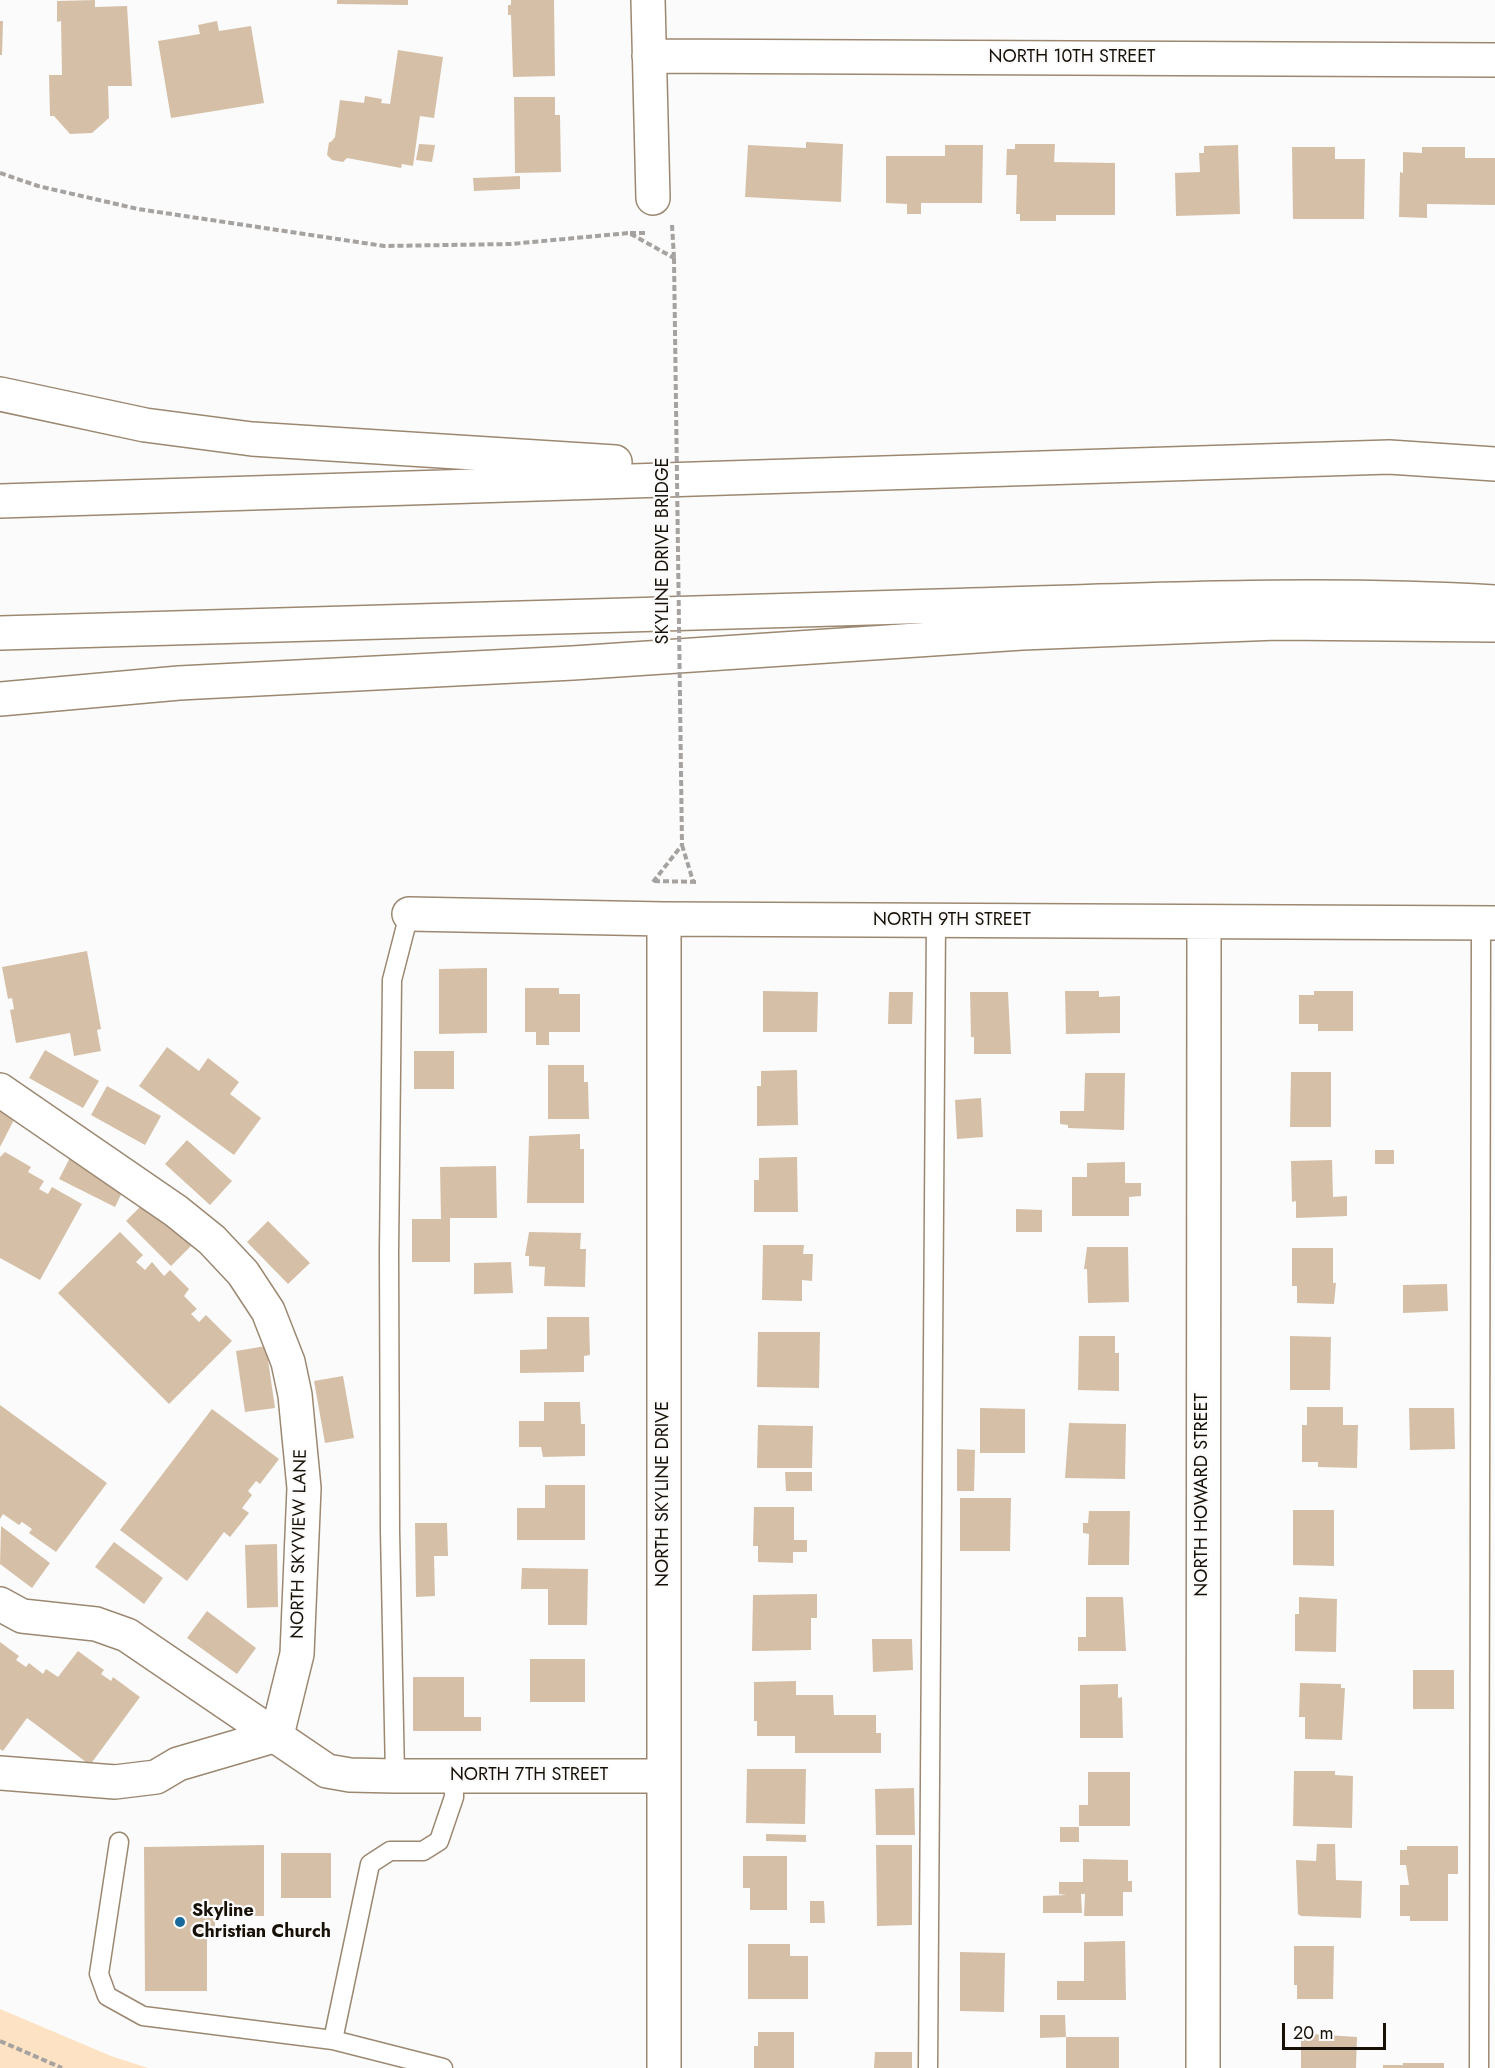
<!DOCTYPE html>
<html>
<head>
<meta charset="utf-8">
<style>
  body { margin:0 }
  #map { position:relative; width:1495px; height:2068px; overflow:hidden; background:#fbfbfb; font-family:Jost,sans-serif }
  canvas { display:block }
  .scale { position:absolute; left:1282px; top:2023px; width:104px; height:27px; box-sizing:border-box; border:3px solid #171007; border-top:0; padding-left:8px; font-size:18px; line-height:21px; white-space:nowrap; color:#171007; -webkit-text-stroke:4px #fbfbfb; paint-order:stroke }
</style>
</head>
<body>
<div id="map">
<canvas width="1495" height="2068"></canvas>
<div class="scale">20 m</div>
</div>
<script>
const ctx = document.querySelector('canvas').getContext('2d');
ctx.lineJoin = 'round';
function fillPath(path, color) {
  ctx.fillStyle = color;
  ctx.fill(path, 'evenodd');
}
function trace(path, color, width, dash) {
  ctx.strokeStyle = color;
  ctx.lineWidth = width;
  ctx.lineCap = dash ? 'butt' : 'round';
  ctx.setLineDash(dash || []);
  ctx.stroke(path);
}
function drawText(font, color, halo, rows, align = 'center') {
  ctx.font = font + ' Jost,sans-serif';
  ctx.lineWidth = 4.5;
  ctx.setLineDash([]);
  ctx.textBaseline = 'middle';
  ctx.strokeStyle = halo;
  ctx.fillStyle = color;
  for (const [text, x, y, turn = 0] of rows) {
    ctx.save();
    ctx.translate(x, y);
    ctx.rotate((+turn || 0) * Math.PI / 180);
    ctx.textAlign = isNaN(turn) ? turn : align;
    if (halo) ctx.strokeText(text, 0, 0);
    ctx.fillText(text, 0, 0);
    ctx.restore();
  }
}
fillPath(new Path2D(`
  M0,2009L111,2056L148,2068H0Z`), '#fde2c4');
fillPath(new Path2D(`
  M95,0V7L127,6L132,86H108L109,118L92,133L70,134L54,116H50L49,75H62L61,21L57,22V1Z
  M337,0H408V5L337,4Z
  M511,0H554L555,76L513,77L511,15H508V5H511Z
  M0,21H3L2,55H0Z
  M217,21L219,31L251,26L264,103L171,118L158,41L200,34L198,25Z
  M398,50L443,57L434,118L420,116L413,166L402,164L401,168L347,158L343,162L332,160L327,155L329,142H331L335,137L340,100L364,103L365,96L382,99L381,103L390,104Z
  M514,97H555V115H560L561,172L515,173Z
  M806,142L843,144L841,202L745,197L748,145L806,148Z
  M419,144L435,145L432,162L416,160Z
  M1015,144H1055L1054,162L1115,163V215H1056V221H1020V214H1016L1017,175H1006L1007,149H1015Z
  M945,145H983L982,203H921V214H907V204L886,203V156H945Z
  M1238,145L1240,214L1176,216L1175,173L1200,172L1199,153H1204V146Z
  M1292,147H1335V159H1365L1364,219H1293Z
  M1422,147H1465V158H1495V205L1427,204V218L1399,217L1400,172L1403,173V152L1422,153Z
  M520,176V189L474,191L473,178Z
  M87,951L101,1029L97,1030L101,1051L74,1056L70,1033L16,1043L10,1010L14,1009L12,998L8,999L2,967Z
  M487,968V1033L439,1034V969Z
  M525,988H559V994H580V1032H549V1045H536V1032H525Z
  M763,991L818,992L817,1032H763Z
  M1065,991H1099V997L1120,996V1033L1066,1034Z
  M1314,991H1353V1031H1318V1024H1299V995H1314Z
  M889,992H913L912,1024H888Z
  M970,992H1008L1011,1054H974V1037H971Z
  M167,1047L199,1071L208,1058L239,1082L230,1094L261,1118L234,1155L139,1086Z
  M45,1050L99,1081L83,1108L29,1078Z
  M414,1051H454V1089H414Z
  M548,1065H584V1082H588L589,1119H548Z
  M797,1070L798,1125L757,1126V1086H761V1071Z
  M1291,1072H1331V1127H1290Z
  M1085,1073H1125L1124,1130L1068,1128V1125L1060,1124V1111H1084Z
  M107,1086L161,1116L145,1145L91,1115Z
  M981,1098L983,1137L957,1139L955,1100Z
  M0,1108L16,1116L0,1147Z
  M580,1134V1149H584V1203H527L529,1136Z
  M187,1140L232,1181L210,1205L165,1164Z
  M74,1150L129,1178L115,1207L59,1179Z
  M1375,1150H1394V1164H1375Z
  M5,1152L31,1167L28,1172L44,1181L39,1189L48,1194L52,1187L82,1204L40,1280L0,1258V1157Z
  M797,1157L798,1212H754V1180H759V1158Z
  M1332,1160L1333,1197L1347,1196V1216L1296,1218V1201L1292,1202L1291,1161Z
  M1125,1162V1183H1141V1196L1129,1197V1216H1072V1177H1087V1163Z
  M496,1166L497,1218H450V1262H412V1219H441L440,1167Z
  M148,1199L193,1244L171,1266L126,1221Z
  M1016,1209L1042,1210V1232H1016Z
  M268,1221L310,1263L288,1284L247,1242Z
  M120,1232L143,1255L136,1262L145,1270L152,1262L164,1276L170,1270L189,1289L184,1296L197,1309L191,1314L199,1322L206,1315L232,1341L169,1404L58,1293Z
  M529,1232L581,1233L580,1249H586L585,1287L544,1286L545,1267L529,1266V1256H525Z
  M763,1245H804L803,1254H813L812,1281L802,1280V1301L762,1300Z
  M1087,1247H1128L1129,1302L1088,1303L1087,1269H1084Z
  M1292,1248H1333V1283H1336L1334,1304L1297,1303V1286H1292Z
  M511,1262L513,1293L474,1294V1263Z
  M1447,1284L1448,1311L1403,1313V1285Z
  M547,1317H589L590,1355L584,1356V1372L520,1373V1350L547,1349Z
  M758,1332H820L819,1388L757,1387Z
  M1079,1336H1115V1353H1119V1391L1078,1390Z
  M1290,1336L1331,1337L1330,1390H1290Z
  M266,1346L275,1408L245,1412L236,1351Z
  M343,1376L354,1438L325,1443L314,1381Z
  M544,1402H580L581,1424H585V1456L543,1457L541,1447H519V1421H544Z
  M0,1405L107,1483L56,1552L29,1533L32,1529L22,1522L19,1525L3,1514L0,1519Z
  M1307,1407H1343V1425H1358L1357,1468L1318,1467V1462H1302V1425H1307Z
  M980,1408L1025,1409V1453H980Z
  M1409,1408H1454L1455,1449L1410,1450Z
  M212,1409L279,1459L260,1484L256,1481L248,1491L252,1495L242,1508L249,1513L230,1537L224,1532L187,1581L120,1530Z
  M1069,1423L1126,1424L1125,1479L1065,1478Z
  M758,1425L813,1426L812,1468H757Z
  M957,1449L975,1450L974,1491H957Z
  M785,1472H812V1491H786Z
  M545,1485H585V1540H517V1508H545Z
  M960,1498H1011L1010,1551H960Z
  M754,1507H794V1540H807V1552H793V1563L758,1562V1546H753Z
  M1293,1510H1334V1566L1293,1565Z
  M1089,1511H1130L1129,1565H1088L1089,1534L1083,1533V1523H1088Z
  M415,1523H447L448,1556H434L435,1596L416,1597Z
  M1,1526L50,1563L32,1588L0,1564Z
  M114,1542L163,1578L144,1604L95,1567Z
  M277,1544L278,1607L247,1608L245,1545Z
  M522,1568L588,1569L587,1625H548V1589H521Z
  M817,1594V1618H811V1650L752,1651L753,1595Z
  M1086,1597H1123L1126,1651H1078V1637H1086Z
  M1299,1597L1337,1599L1336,1652L1295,1651V1614H1299Z
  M207,1611L256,1648L237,1674L187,1638Z
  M872,1639H912L913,1670L873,1672Z
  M0,1642L19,1656L16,1660L26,1667L29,1663L43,1674L46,1669L58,1677L78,1651L104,1670L101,1674L111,1681L113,1677L140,1697L90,1765L27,1718L3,1751L0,1749Z
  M530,1659H585V1702H530Z
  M1413,1670H1454V1709H1413Z
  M413,1677H464V1717H481V1731H413Z
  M796,1681V1695H833L834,1715H876V1733H881V1753H795V1736H757V1721H754V1682Z
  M1300,1683L1341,1684V1688H1345L1342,1740L1305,1739V1717H1299Z
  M1118,1684V1698L1122,1697L1123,1738H1080V1685Z
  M747,1769H806L805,1824L746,1823Z
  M1294,1771H1335V1775L1353,1776L1352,1828L1293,1826Z
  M1088,1772H1130V1826H1079V1805H1088Z
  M914,1788L915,1835H876L875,1789Z
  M1060,1827H1079V1842H1060Z
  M766,1834L806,1835V1842L766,1841Z
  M1317,1844H1335L1336,1880L1362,1881L1361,1918L1301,1916L1298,1914L1296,1860L1316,1861Z
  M264,1845V1916H215V1927H207V1991H145L144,1847Z
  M876,1845H912V1925L877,1926Z
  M1407,1846H1458V1874H1448V1921H1410V1916H1400V1885H1409L1406,1865H1400V1850H1407Z
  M281,1853H331V1898H281Z
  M743,1856H787V1910H750V1888H743Z
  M1083,1859L1128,1860V1881H1132V1892H1123V1916H1084L1085,1894H1081L1082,1913H1043V1896L1066,1895L1059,1894V1882H1083Z
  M810,1901H824L825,1923H810Z
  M1125,1941L1126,2000H1057V1981H1084V1942Z
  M748,1944H790V1956H808V1999H748Z
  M1294,1946H1334L1333,1999H1297V1985H1294Z
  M960,1952L1005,1953L1004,2012L960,2011Z
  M1040,2015H1065L1066,2037L1040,2038Z
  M758,2032H794V2068H754V2046H758Z
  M1312,2034L1357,2037L1356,2068H1301V2037H1312Z
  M1066,2037H1119V2068H1066Z
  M875,2052H912V2068H874Z
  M1403,2063H1444V2068H1383V2065H1403Z`), '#d5c0a7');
const lane = new Path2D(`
  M395,1776L390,1531L389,1252L392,980L409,914
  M119,1842L99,1974L107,1996L143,2016L333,2040L370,1864L390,1851H423L439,1841L454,1797V1775
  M333,2040L443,2068
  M928,2068L936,921
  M1479,2068L1481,923`);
const street = new Path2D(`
  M648,0L653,198
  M649,56L1495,60
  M409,914L664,919L1495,923
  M664,919V2068
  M0,1090L176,1211L212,1240L243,1273L268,1311L288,1362L295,1395L304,1488L297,1654L277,1735
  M0,1604L22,1616L96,1624L127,1635L327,1771L350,1775L395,1776H664
  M0,1773L115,1782L156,1777L178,1764L277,1735
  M1203,2068L1204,922`);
const highway = new Path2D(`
  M0,394L145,425L252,439L615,462
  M0,501L1389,457L1495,464
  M0,633C313,623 626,613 939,606C1124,601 1310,591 1495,602
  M0,699L179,683L573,663L1022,633L1277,623L1495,625`);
trace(lane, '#9c8871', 21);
trace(street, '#9c8871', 36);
trace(highway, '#9c8871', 36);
trace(new Path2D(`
  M0,173L38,186L138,209L384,246L511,244L629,233L674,258
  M672,225L674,258
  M630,233H646
  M682,845L693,881
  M654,881L698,882
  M653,882L682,845
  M0,2041L62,2068`), '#a5a29f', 4, [6, 3]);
trace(lane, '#fff', 18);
trace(street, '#fff', 33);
trace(highway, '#fff', 33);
trace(new Path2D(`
  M674,258L682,845`), '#a5a29f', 4, [6, 3]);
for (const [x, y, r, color] of [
  [180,1922,6,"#196a9c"]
]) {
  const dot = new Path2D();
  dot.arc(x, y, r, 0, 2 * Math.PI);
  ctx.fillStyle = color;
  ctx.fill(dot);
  trace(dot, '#fbfbfb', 2);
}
drawText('18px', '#171007', '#fbfbfb', [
  ["NORTH 10TH STREET",1072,58],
  ["SKYLINE DRIVE BRIDGE",664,551,-90],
  ["NORTH 9TH STREET",952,921],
  ["NORTH SKYLINE DRIVE",664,1494,-90],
  ["NORTH HOWARD STREET",1203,1495,-90],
  ["NORTH SKYVIEW LANE",300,1544,-89],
  ["NORTH 7TH STREET",529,1776]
]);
drawText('bold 18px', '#171007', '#fbfbfb', [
  ["Skyline",192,1912],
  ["Christian Church",192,1933]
], 'left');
</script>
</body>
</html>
